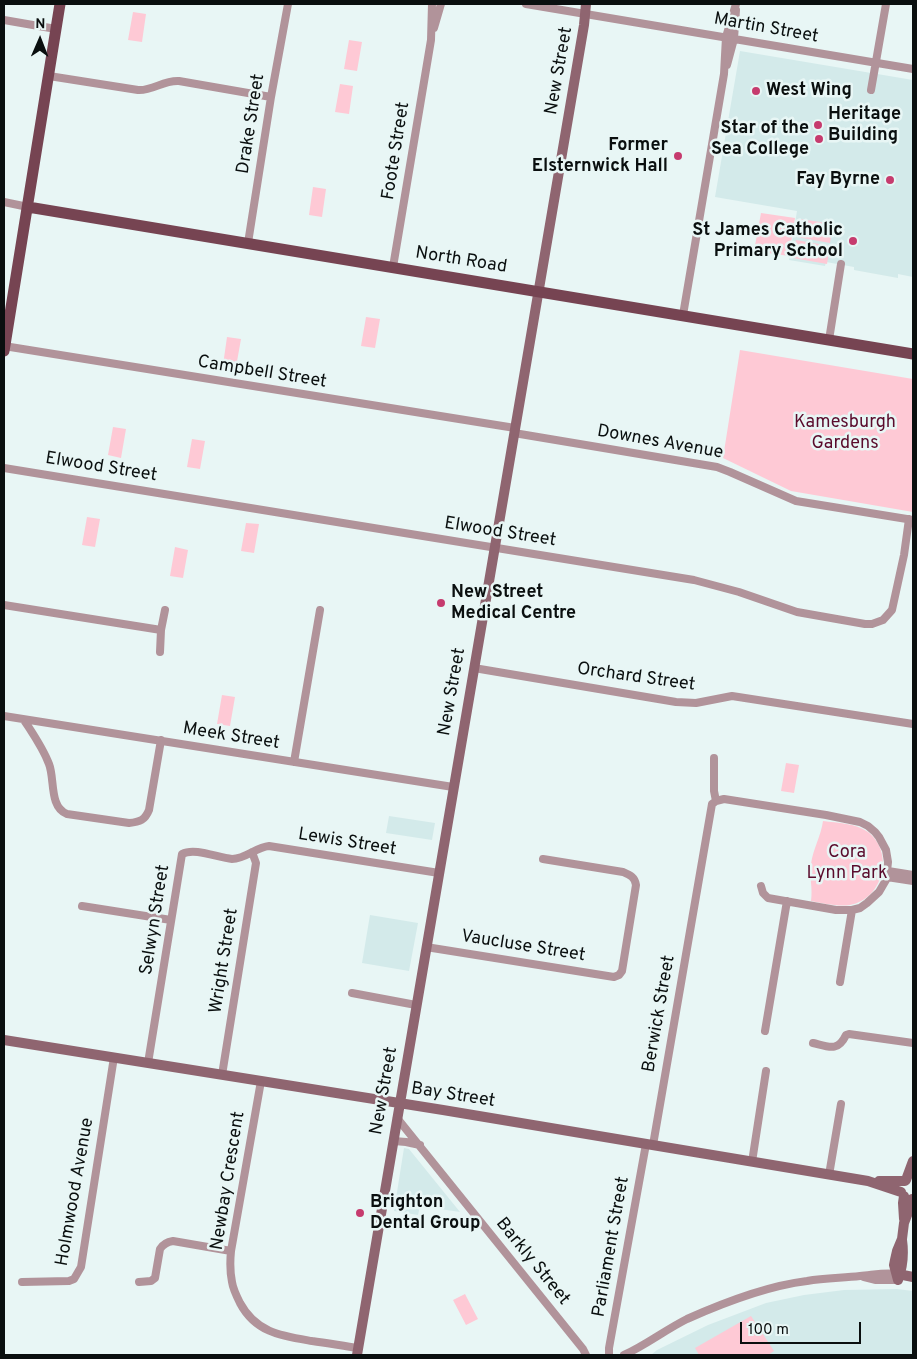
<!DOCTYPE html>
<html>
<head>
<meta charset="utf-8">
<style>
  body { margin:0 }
  #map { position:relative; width:917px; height:1359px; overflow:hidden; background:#e8f6f5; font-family:Overpass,sans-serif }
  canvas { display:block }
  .frame { position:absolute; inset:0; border:5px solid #0a0f0f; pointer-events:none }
  .north { position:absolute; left:15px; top:15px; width:50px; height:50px; -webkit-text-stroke:4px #e8f6f5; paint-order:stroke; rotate:1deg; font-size:14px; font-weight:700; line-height:20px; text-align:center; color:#0a0f0f }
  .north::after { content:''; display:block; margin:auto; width:18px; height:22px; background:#0a0f0f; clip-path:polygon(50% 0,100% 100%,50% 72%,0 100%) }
  .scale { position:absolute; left:740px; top:1322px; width:121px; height:22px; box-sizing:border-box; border:2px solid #0a0f0f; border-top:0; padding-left:6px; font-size:15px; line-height:18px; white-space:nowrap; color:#0a0f0f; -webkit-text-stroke:4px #e8f6f5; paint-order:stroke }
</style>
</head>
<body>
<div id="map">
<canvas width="917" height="1359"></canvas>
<div class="frame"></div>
<div class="north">N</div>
<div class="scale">100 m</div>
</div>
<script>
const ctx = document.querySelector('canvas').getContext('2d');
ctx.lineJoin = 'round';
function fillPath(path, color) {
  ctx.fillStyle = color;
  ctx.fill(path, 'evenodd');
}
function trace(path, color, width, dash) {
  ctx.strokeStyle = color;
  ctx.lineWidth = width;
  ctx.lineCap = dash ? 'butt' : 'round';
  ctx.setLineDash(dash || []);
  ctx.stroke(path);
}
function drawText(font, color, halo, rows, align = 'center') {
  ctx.font = font + ' Overpass,sans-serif';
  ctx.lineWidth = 5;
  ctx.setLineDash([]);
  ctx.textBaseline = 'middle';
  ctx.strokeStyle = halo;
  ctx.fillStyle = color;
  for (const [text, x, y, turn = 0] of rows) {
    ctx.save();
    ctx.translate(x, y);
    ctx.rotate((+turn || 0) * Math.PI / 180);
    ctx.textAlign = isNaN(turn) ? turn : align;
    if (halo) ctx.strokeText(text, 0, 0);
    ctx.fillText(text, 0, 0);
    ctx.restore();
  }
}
fillPath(new Path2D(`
  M740,51L913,80V277L898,274V278L854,270V267L826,262L825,266L789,260L797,211L715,197Z
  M389,816L435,823L432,840L386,833Z
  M370,915L418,923L409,971L362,963Z
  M404,1148L409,1149L460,1212L420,1206L418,1215L394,1211Z
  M897,1289L913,1291V1355H651L657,1350L708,1325L766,1303L804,1295L844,1290Z`), '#d3eaea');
fillPath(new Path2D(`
  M133,12L146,14L142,42L128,40Z
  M349,40L362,42L357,71L344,69Z
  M340,84L353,86L349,114L335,112Z
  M313,187L326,189L322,217L309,215Z
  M761,213L795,218L789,256L754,251Z
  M800,219L833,224L830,243L797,237Z
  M796,240L830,246L827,264L793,258Z
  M366,317L380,319L375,348L361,346Z
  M227,337L241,339L236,367L223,365Z
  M740,350L913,379V512L791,491L723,458Z
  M113,427L126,429L121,458L108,455Z
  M192,439L205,441L200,469L187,467Z
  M87,517L100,519L95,547L82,545Z
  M246,523L259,524L254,553L241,551Z
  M175,547L188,550L183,578L170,576Z
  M222,695L235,697L230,726L217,724Z
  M786,763L799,765L794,793L781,791Z
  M823,821C838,823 855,823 868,832C895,853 883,899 850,905C837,907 823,903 811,901C813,888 809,876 811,864C813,849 821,836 823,821Z
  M465,1294L478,1319L466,1325L453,1300Z
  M751,1316L774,1351L768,1355H699L695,1348Z`), '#fec9d5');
trace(new Path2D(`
  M526,4L913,69
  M4,20L56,29
  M434,28L441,4
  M727,65L734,39L736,10
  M49,76L138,90C153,91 163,80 179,81L271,97
  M871,90L886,4
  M4,202L28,207
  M248,243L271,97L288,4
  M393,267L431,40L432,4
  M683,315L724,74L726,37L736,4
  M829,340L841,264
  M4,346L515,428
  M514,433L717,467L730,472L796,501L913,520
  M4,468L694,580L739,592L797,612L865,624H872L883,620L892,610L904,555L909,519
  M4,605L161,630
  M160,652L161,630L165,610
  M474,668L676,702L696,703L732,696L913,724
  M4,716L453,787
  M24,720C33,734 43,748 49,764C55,779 49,807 67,814L129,823C140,822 145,820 149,810L161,740
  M714,758V791L716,801
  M294,762L320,610
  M888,871L913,875
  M887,877L913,881
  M82,906L171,920
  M426,947L614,977L619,975L622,971L636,885C635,877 630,875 623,872L543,859
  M840,982L852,910
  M352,993L416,1005
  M765,1031L787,901
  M813,1043C829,1047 838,1052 846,1035L849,1034L913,1043
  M148,1063L182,854C195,847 218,858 232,859C246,859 256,847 269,846L439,873
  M222,1075L256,863L252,852
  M261,1081L231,1251C230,1261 230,1272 232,1282C233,1289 237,1297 240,1303C256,1333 282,1336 312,1341C328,1343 343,1346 358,1348
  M397,1118L583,1349L586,1355
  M394,1141L406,1142L420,1145
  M653,1145L712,804L716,801L724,799L826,815L860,822L868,826L875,832L879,837L886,850L888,862L886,880L879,892L867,903L860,908L852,910H836L768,898L763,893L761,886
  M752,1162L766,1071
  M829,1175L841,1104
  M864,1277L876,1280H898
  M22,1282L69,1281L74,1279L81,1267L114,1057
  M139,1282L151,1281L155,1278L160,1249C163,1244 167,1242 173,1241L231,1251
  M609,1355V1348L646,1144
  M624,1355C646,1345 665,1330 687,1319C725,1302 766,1286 807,1281C825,1278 843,1278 860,1276C873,1275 885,1272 898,1274`), '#b1939a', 8);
trace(new Path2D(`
  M4,1040L443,1110L868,1181L901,1192
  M906,1180L913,1161
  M879,1181H905
  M904,1196L903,1203L904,1219
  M898,1274L913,1277
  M898,1280L894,1265L895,1260L897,1251L902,1239L904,1223L911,1205L912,1199
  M898,1280C903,1266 904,1254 902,1240
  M357,1355L584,25L586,4`), '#8f6570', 10);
trace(new Path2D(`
  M28,207L913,354
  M4,351L60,4`), '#764452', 11);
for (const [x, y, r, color] of [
  [756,91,5,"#c63b6e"],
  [818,125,5,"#c63b6e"],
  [819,139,5,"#c63b6e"],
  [678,156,5,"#c63b6e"],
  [890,180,5,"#c63b6e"],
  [853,241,5,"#c63b6e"],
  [441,603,5,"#c63b6e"],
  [360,1213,5,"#c63b6e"]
]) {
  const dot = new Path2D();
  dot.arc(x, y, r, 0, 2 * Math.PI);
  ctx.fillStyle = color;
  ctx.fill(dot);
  trace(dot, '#e8f6f5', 2);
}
drawText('18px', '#0a0f0f', '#e8f6f5', [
  ["Martin Street",766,29,10],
  ["New Street",560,71,-80],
  ["Drake Street",252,124,-81],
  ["Foote Street",397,151,-81],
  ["North Road",461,261,9],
  ["Campbell Street",262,373,9],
  ["Downes Avenue",660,443,10],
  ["Elwood Street",101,468,9],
  ["Elwood Street",500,533,9],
  ["Orchard Street",636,678,8],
  ["New Street",453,692,-80],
  ["Meek Street",231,737,9],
  ["Lewis Street",347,843,9],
  ["Selwyn Street",156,920,-81],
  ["Vaucluse Street",523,947,9],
  ["Wright Street",225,961,-81],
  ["Berwick Street",660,1014,-80],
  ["New Street",385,1091,-80],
  ["Bay Street",453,1096,9],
  ["Newbay Crescent",229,1181,-81],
  ["Holmwood Avenue",76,1192,-80],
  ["Parliament Street",612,1247,-80],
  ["Barkly Street",532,1262,51]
]);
drawText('bold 18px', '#0a0f0f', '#e8f6f5', [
  ["West Wing",766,91],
  ["Heritage",828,115],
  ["Building",828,136],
  ["Star of the",809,129,"right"],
  ["Sea College",809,150,"right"],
  ["Former",668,146,"right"],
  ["Elsternwick Hall",668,167,"right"],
  ["Fay Byrne",880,180,"right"],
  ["St James Catholic",843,231,"right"],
  ["Primary School",843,252,"right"],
  ["New Street",451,593],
  ["Medical Centre",451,614],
  ["Brighton",370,1203],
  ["Dental Group",370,1224]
], 'left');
drawText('18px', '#5a0b2c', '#e8f6f5', [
  ["Kamesburgh",845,423],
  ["Gardens",845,444],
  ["Cora",847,853],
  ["Lynn Park",847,874]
]);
</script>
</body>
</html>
